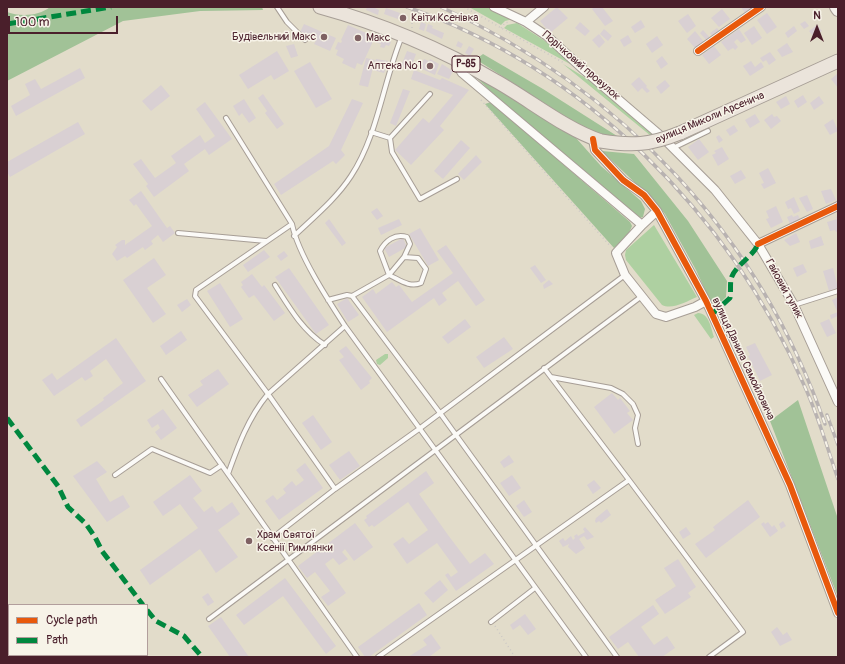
<!DOCTYPE html>
<html>
<head>
<meta charset="utf-8">
<style>
  body { margin:0 }
  #map { position:relative; width:845px; height:664px; overflow:hidden; background:#e2dcca; font-family:Pangolin,sans-serif }
  canvas { display:block }
  .frame { position:absolute; inset:0; border:8px solid #4a1f2b; pointer-events:none }
  .legend { position:absolute; left:8px; top:604px; width:140px; height:52px; box-sizing:border-box; background:#f7f3e8; border:1px solid #b29e9c; margin:0; padding:5px 7px; list-style:none; font-size:12px; color:#4a1f2b }
  .legend li { display:flex; align-items:center; gap:8px; height:20px }
  .legend b { width:20px; border:1px solid #b29e9c }
  .north { position:absolute; left:797px; top:8px; width:40px; height:40px; -webkit-text-stroke:3px #f7f3e8; paint-order:stroke; rotate:0deg; font-size:11px; font-weight:700; line-height:16px; text-align:center; color:#4a1f2b }
  .north::after { content:''; display:block; margin:auto; width:14px; height:18px; background:#4a1f2b; clip-path:polygon(50% 0,100% 100%,50% 72%,0 100%) }
  .scale { position:absolute; left:8px; top:16px; width:110px; height:18px; box-sizing:border-box; border:2px solid #4a1f2b; border-top:0; padding-left:5px; font-size:12px; line-height:14px; white-space:nowrap; color:#4a1f2b; -webkit-text-stroke:3px #f7f3e8; paint-order:stroke }
</style>
</head>
<body>
<div id="map">
<canvas width="845" height="664"></canvas>
<div class="frame"></div>
<ul class="legend">
<li><b style="height:5px;background:#e8590c"></b>Cycle path</li>
<li><b style="height:5px;background:#00873e"></b>Path</li>
</ul>
<div class="north">N</div>
<div class="scale">100 m</div>
</div>
<script>
const ctx = document.querySelector('canvas').getContext('2d');
ctx.lineJoin = 'round';
function fillPath(path, color) {
  ctx.fillStyle = color;
  ctx.fill(path, 'evenodd');
}
function trace(path, color, width, dash) {
  ctx.strokeStyle = color;
  ctx.lineWidth = width;
  ctx.lineCap = dash ? 'butt' : 'round';
  ctx.setLineDash(dash || []);
  ctx.stroke(path);
}
function drawText(font, color, halo, rows, align = 'center') {
  ctx.font = font + ' Pangolin,sans-serif';
  ctx.lineWidth = 3;
  ctx.setLineDash([]);
  ctx.textBaseline = 'middle';
  ctx.strokeStyle = halo;
  ctx.fillStyle = color;
  for (const [text, x, y, turn = 0] of rows) {
    ctx.save();
    ctx.translate(x, y);
    ctx.rotate((+turn || 0) * Math.PI / 180);
    ctx.textAlign = isNaN(turn) ? turn : align;
    if (halo) ctx.strokeText(text, 0, 0);
    ctx.fillText(text, 0, 0);
    ctx.restore();
  }
}
fillPath(new Path2D(`
  M469,7H487L513,19L505,21L501,25Z
  M517,23L545,41L581,70L504,28L507,25Z
  M563,64L594,83L657,135L651,136Z
  M654,225L697,297C687,301 673,310 662,305L626,260L625,255L626,250Z
  M698,313C709,313 711,328 714,337L711,339L694,315Z
  M385,354H388V358L380,365L377,364L376,360Z`), '#aed0a1');
fillPath(new Path2D(`
  M50,7H262L263,10L200,11L123,21L7,81V12C20,17 39,16 50,7Z
  M483,54L543,89L617,136L603,135L588,131L480,62L479,57Z
  M468,69L531,108L576,138L601,166L641,201L645,209L643,217L640,218L493,94Z
  M491,102L630,222L632,226L629,233L614,248L485,104Z
  M602,151L634,154L688,221L727,281L726,297L714,309L696,270L665,214L657,204Z
  M798,400L838,519V597L770,421Z`), '#a1c297');
fillPath(new Path2D(`
  M367,7H373L379,10L378,15L366,10Z
  M557,7L568,18L550,33L540,21Z
  M594,7H602L613,21L605,26L592,9Z
  M741,7H755L745,13Z
  M386,8L400,13L398,19L384,14Z
  M722,9L730,19L719,27L711,18Z
  M767,13L777,27L767,34L757,20Z
  M401,14L408,17L406,22L399,20Z
  M688,14L696,26L687,33L678,21Z
  M641,20L645,27L635,33L631,27Z
  M805,21L809,26L804,29L800,24Z
  M421,22L426,24L424,31L419,29Z
  M580,22L590,31L585,36L575,28Z
  M304,24L336,38L330,51L314,44L317,39L300,32Z
  M428,24L433,26L432,28L444,33L442,39L426,31Z
  M348,25L375,37L362,65L357,63L355,69L342,63L344,59L336,55L338,50L335,49L338,42L341,43L342,41L341,40Z
  M817,25L822,31L814,37L809,31Z
  M754,26L762,38L752,45L744,33Z
  M794,26L797,31L788,38L785,33Z
  M717,28L721,33L714,38L710,33Z
  M604,29L612,36L608,41L600,34Z
  M739,29L746,40L741,43L737,39L734,42L738,47L735,50L733,48L728,51L721,42Z
  M703,30L711,39L708,42L700,33Z
  M695,31L704,42L696,49L687,39Z
  M599,34L605,42L599,48L592,40Z
  M628,35L632,42L624,47L620,40Z
  M378,36L391,42L389,46L386,45L384,48L380,47L381,44L375,42Z
  M657,36L663,45L652,53L646,44Z
  M458,41L463,44L461,48L456,46Z
  M787,43L793,52L782,57L777,50Z
  M294,44L298,56L291,58L286,46Z
  M469,46L474,49L470,56L465,53Z
  M714,46L721,55L709,64L702,55Z
  M277,51L289,71L274,80L271,75L248,89L239,75Z
  M407,51L416,54L410,70L401,66Z
  M770,52L776,60L769,65L766,60L763,62L760,58Z
  M662,56L668,64L661,69L656,61Z
  M366,58L375,60L368,87L359,85Z
  M376,59L388,61L384,73L373,70Z
  M424,59L429,61L430,59L439,64L435,75L420,68Z
  M751,61L755,67L761,62L764,67L750,76L743,66Z
  M310,62L332,99L316,108L294,71Z
  M442,64L453,71L449,79L437,74Z
  M80,68L85,78L16,116L11,106L30,95L25,84L35,79L41,89Z
  M414,70L440,80L442,78L469,90L440,126L444,130L411,165L395,150L423,118L429,123L453,95L411,79Z
  M837,74L838,76V88L831,79Z
  M639,77L647,86L646,87L650,91L647,93L642,88L638,92L631,84Z
  M665,80L670,86L661,94L656,87Z
  M161,85L170,96L151,111L142,101Z
  M403,89L410,91L396,126L390,123Z
  M263,94L284,124L277,129L265,113L267,111L258,98Z
  M803,95L807,102L798,108L794,101Z
  M786,96L790,104L781,109L776,102Z
  M819,96L824,103L814,110L810,103Z
  M244,99L256,118L249,123L242,113L239,116L233,106Z
  M352,99L363,103L341,150L345,155L336,164L333,161L281,195L274,184L329,146Z
  M205,102L232,139L209,155L205,149L184,164L189,171L154,197L146,186L148,184L133,164L141,159L155,178L176,163L171,156L200,135L205,143L215,136L196,109Z
  M755,114L760,122L750,128L745,120Z
  M772,114L774,117L777,116L781,121L771,129L764,120Z
  M833,119L838,131L830,135L824,125Z
  M78,122L85,134L10,177L7,172V162Z
  M734,125L738,131L730,136L726,130Z
  M719,135L723,140L719,143L716,137Z
  M699,139L709,152L698,160L688,147Z
  M461,140L470,148L443,179L434,171Z
  M722,147L729,159L718,166L712,155L716,153L714,151Z
  M476,155L482,162L464,180L458,174Z
  M768,168L776,183L764,189L761,184L764,183L759,173Z
  M741,170L746,178L735,184L730,176Z
  M831,189L836,200L826,204L821,191Z
  M141,191L167,228L170,226L175,233L163,242L158,235L151,241L153,244L145,250L143,247L127,258L125,256L117,261L112,254L117,247L115,245L122,240H125V245L152,226L136,204L134,206L129,200Z
  M807,195L813,209L807,212L799,198Z
  M794,197L800,211L794,214L791,208L788,209L785,202Z
  M776,206L783,222L771,228L766,219L769,218L766,211Z
  M377,208L383,216L377,220L371,212Z
  M792,215L793,217L798,215L800,219L790,224L787,217Z
  M838,216V231L836,232L835,230L830,231L827,222L837,219L836,217Z
  M329,219L346,243L342,246L325,223Z
  M399,219L402,225L381,235L378,228Z
  M420,228L439,260L428,266L409,234Z
  M796,233L800,242L790,246L784,240Z
  M821,236L824,245L811,249L809,241Z
  M403,238L407,247L389,257L384,248Z
  M446,245L485,300L476,306L458,281L442,293L447,300L439,306L434,298L387,332L362,297L373,289L376,294L392,282L396,287L399,285L412,302L453,273L437,251Z
  M264,250L270,257L248,272L243,265Z
  M284,251L288,256L281,261L277,256Z
  M154,258L166,275L147,288L166,314L153,323L123,280Z
  M803,264L807,272L797,277L793,268Z
  M535,265L546,280L541,283L530,268Z
  M289,268L329,325L316,334L275,277Z
  M833,268L838,288L829,291L823,271Z
  M252,274L262,287L264,285L285,313L274,321L254,295L249,298L241,287L243,285L241,282Z
  M549,280L553,284L544,289L543,285Z
  M220,283L243,319L230,327L207,291Z
  M838,297V310L837,311L832,300Z
  M347,298L359,315L348,322L337,304Z
  M187,299L191,305L182,312L177,305Z
  M838,312V316L831,319L830,315Z
  M465,319L471,327L448,344L442,337Z
  M829,319L836,333L827,337L820,323Z
  M181,331L187,340L166,355L160,346Z
  M504,337L513,349L484,368L476,357Z
  M116,338L146,381L81,427L76,420L104,400L103,398L123,383L106,359L90,371L93,376L85,381L82,377L54,396L42,380L52,373L57,380Z
  M755,343L772,375L760,381L748,356L750,355L746,347Z
  M346,346L372,378L369,381L370,383L361,390L339,360L344,357L339,351Z
  M218,369L229,384L197,407L188,395L203,385L200,381Z
  M612,393L618,400L620,398L630,411L627,413L633,420L614,434L594,407Z
  M163,409L177,428L161,440L155,432L160,428L158,424L152,428L147,420Z
  M313,415L332,442L321,450L302,423Z
  M349,451L360,466L340,480L329,465Z
  M509,455L514,462L504,468L500,462Z
  M97,461L107,472L96,479L110,502L123,495L130,507L107,522L73,476Z
  M305,463L323,488L279,520L265,501L273,495L277,500L286,493L283,489L292,481L296,486L304,480L296,470Z
  M426,471L434,483L419,494L448,535L470,564L485,553L494,564L456,591L445,575L448,573L451,577L458,572L437,543L407,564L393,544L403,537L409,544L428,530L408,502L374,527L372,525L369,527L364,520L367,518L366,516Z
  M190,475L202,491L193,498L204,512L212,506L217,513L232,502L240,514L218,530L238,557L216,573L200,549L150,585L140,570L198,528L180,504L163,516L153,502Z
  M512,475L521,488L509,496L500,483Z
  M594,480L601,488L593,494L587,485Z
  M524,500L532,512L524,517L516,506Z
  M748,500L760,517L706,558L695,544L715,530L713,527Z
  M607,509L611,515L601,523L599,521L596,523L595,521L596,518Z
  M783,521L786,526L781,529L779,524Z
  M764,522L765,524L768,522L772,527L774,525L778,531L770,537L761,524Z
  M355,523L373,547L354,561L345,549L342,552L348,559L339,565L333,558L325,564L346,593L328,606L321,597L330,591L315,572L307,578L298,566Z
  M585,527L594,537L587,540L584,536L579,539L585,548L576,554L568,547L569,544L563,547L559,541L563,538L565,541L571,536L573,540L575,538L574,536L577,534L578,536L585,532L583,529Z
  M686,527L691,534L683,539L679,532Z
  M678,559L696,587L688,593L691,597L665,614L655,600L676,586L664,568Z
  M285,578L336,646L326,654L283,596L244,625L236,615Z
  M440,580L448,590L433,603L424,593Z
  M208,593L214,602L208,606L202,597Z
  M419,603L427,615L369,657H365L358,647Z
  M653,605L659,614L641,627L654,645L667,636L675,648L662,657H639L628,642L618,649L609,637Z
  M525,614L536,629L528,635L520,625L513,630L510,625Z
  M221,617L249,657H230L208,626Z
  M777,627L783,635L787,632L792,640L780,646L771,632Z
  M431,634L441,648L429,657H408L427,645L423,640Z`), '#d9d0d3');
const lane = new Path2D(`
  M277,7L287,22L305,40
  M226,118L292,224C298,254 328,300 345,326L586,657
  M371,132L390,138L430,94
  M390,138L392,152L420,199L457,179
  M673,148L708,131
  M292,224L196,290L195,296L268,394L335,489
  M178,233L266,241
  M294,236C314,217 336,199 351,176C378,135 383,82 402,36
  M275,285C289,307 302,330 325,345
  M352,296L389,275C400,280 410,288 421,283L426,269L418,258L404,257L389,275L380,251C385,241 395,233 407,237L410,244L404,257
  M328,300L347,295L352,296L440,413L617,657
  M794,305L838,291
  M544,368L629,480
  M551,377L611,388L623,394L633,404L638,415L635,428L638,444
  M161,379L357,657
  M228,474C238,446 248,418 268,394L345,326
  M115,475L152,449L210,473L222,465
  M272,538L335,489L419,429L625,275
  M209,619L642,296
  M491,622L535,588
  M378,657L629,480L743,632L709,657`);
const street = new Path2D(`
  M494,7L526,22L547,36L584,70L661,136L715,190L758,244L794,305L838,402
  M526,22L544,7
  M698,51L761,7
  M453,59L462,73L642,225L657,211
  M593,139L595,150L623,180L644,195L657,211L706,301L790,485L838,613
  M642,225L616,253L625,275L656,314L666,317L695,307L706,301
  M758,244L838,206`);
const secondary = new Path2D(`
  M836,7L838,10`);
const primary = new Path2D(`
  M320,7C382,24 441,49 496,81C530,100 565,129 601,141
  M680,133L838,61`);
trace(lane, '#a79e96', 6);
trace(street, '#a79e96', 10);
trace(secondary, '#a79e96', 14);
trace(primary, '#a79e96', 15);
trace(new Path2D(`
  M412,7V28
  M464,7L564,63
  M501,28L505,23L509,22
  M481,100L611,247
  M495,626L515,657`), '#ccc8c5', 1.5, [1, 3]);
trace(lane, '#fbfaf7', 4);
trace(street, '#fbfaf7', 8);
trace(secondary, '#f5f1ec', 12);
trace(primary, '#ebe4db', 13);
const rail = new Path2D(`
  M407,7C586,69 729,214 804,385C818,415 827,447 838,479
  M441,7C623,90 759,235 825,424
  M827,415L838,445`);
trace(rail, '#b8b2b1', 3.5);
trace(rail, '#f7f3e8', 2, [6]);
const primaryBridge = new Path2D(`
  M601,141C632,146 650,145 680,133`);
trace(primaryBridge, '#a79e96', 15, []);
trace(primaryBridge, '#ebe4db', 13);
trace(new Path2D(`
  M7,24L111,7
  M712,314L730,298C731,291 730,285 731,279C734,266 754,256 758,244
  M7,418L58,486L68,507L86,524L95,537L102,551L143,605
  M147,610L156,621L184,636L202,657`), '#00873e', 5, [10, 5]);
trace(new Path2D(`
  M698,51L761,7
  M593,139L595,150L623,180L644,195L657,211L706,301L790,485L838,613
  M758,244L838,206`), '#e8590c', 6);
for (const [x, y, r, color] of [
  [403,18,4,"#7f6163"],
  [324,37,4,"#7f6163"],
  [358,38,4,"#7f6163"],
  [430,66,4,"#7f6163"],
  [249,541,4,"#7f6163"]
]) {
  const dot = new Path2D();
  dot.arc(x, y, r, 0, 2 * Math.PI);
  ctx.fillStyle = color;
  ctx.fill(dot);
  trace(dot, '#f7f3e8', 1.5);
}
for (const [x, y, w] of [
  [466,64,28]
]) {
  const box = new Path2D();
  box.roundRect(x - w / 2, y - 8, w, 16, 3);
  ctx.fillStyle = '#f7f3e8';
  ctx.fill(box);
  trace(box, '#4a1f2b', 1);
}
drawText('bold 10px', '#4a1f2b', null, [
  ["Р-85",466,64]
]);
drawText('11px', '#4a1f2b', '#f7f3e8', [
  ["Квіти Ксенівка",411,18],
  ["Будівельний Макс",316,37,"right"],
  ["Макс",366,38],
  ["Аптека №1",422,66,"right"],
  ["Храм Святої",257,535],
  ["Ксенії Римлянки",257,548]
], 'left');
drawText('11px', '#4a1f2b', '#f7f3e8', [
  ["Порічковий провулок",581,66,41],
  ["вулиця Миколи Арсенича",710,118,-23],
  ["Гайовий тупик",784,289,61],
  ["вулиця Данила Самойловича",743,359,65]
]);
</script>
</body>
</html>
